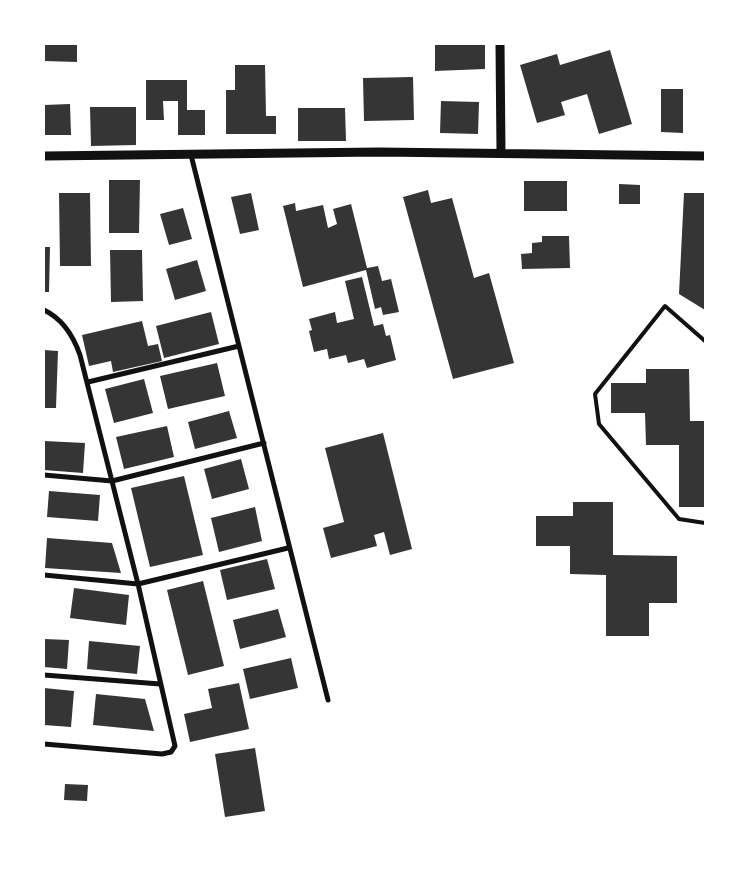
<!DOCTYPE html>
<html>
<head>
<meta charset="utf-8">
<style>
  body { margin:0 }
  #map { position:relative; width:749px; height:875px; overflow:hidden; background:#fff; font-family:"Noto Sans",sans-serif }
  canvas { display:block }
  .frame { position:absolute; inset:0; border:45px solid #fff; pointer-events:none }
</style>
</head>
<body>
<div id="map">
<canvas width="749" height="875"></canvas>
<div class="frame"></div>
</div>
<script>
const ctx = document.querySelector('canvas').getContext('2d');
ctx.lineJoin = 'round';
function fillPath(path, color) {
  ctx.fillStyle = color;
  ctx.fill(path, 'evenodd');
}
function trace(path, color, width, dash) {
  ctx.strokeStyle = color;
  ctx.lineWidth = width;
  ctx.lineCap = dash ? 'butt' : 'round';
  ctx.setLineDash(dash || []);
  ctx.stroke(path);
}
fillPath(new Path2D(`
  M44,44H77V62L44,61Z
  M435,44H485V69L435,71Z
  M610,50L632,124L599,134L587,94L561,102L565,115L537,123L520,65L557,54L560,65Z
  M235,65H265L266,116H276V134H226V90H235Z
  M413,77L414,120L364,121L363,78Z
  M146,80H187V110H205V135H178V101H163L164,120H146Z
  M661,89H683V133L661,132Z
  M441,101L479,102L478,134L440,133Z
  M70,104L71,135H44V105Z
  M90,107H136V145L91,146Z
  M298,108H345L346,141H298Z
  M109,180H140L139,233H109Z
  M524,181H567V211H524Z
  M619,184L640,185V204H619Z
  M428,190L431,203L452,198L474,278L489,273L514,363L453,379L403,197Z
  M59,193H90L91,266H60Z
  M251,193L259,230L240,234L231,197Z
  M684,193H705V310L679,294Z
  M295,203L296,211L323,205L328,228L337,224L333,209L351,204L367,268L378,266L382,281L391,279L399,312L383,315L381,307L375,309L366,270L303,287L283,206Z
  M183,208L192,239L169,245L160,214Z
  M542,236H569L570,268L522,269L521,254L532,253V243L542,242Z
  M44,247H50L49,292H44Z
  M110,250H142L143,301L111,302Z
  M197,260L206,291L175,300L166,269Z
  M362,277L374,326L383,324L386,336L390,335L396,360L367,368L364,359L348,363L346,355L329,359L327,349L314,352L309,331L312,330L309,319L335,312L337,323L354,319L345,281Z
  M211,312L219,344L164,358L156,326Z
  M142,321L148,346L158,344L162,361L113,372L111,361L89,366L82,335Z
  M44,350L58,351L56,408H44Z
  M217,363L225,396L168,409L160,376Z
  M646,369H689L690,421H705V507H679V445H646L645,413H611V383H646Z
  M144,379L153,413L114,423L105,389Z
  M229,411L237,438L195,449L188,422Z
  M167,426L174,457L124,469L116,437Z
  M383,433L412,549L390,555L384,532L374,535L377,546L331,558L323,528L344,522L325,448Z
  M44,441L85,443L83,473L44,470Z
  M241,459L249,489L212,499L204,469Z
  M184,476L203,555L150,567L131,488Z
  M49,491L100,495L98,521L47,517Z
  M573,502H613V555L677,556V603H649V636H606V575L570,574V546H536V516H573Z
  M255,507L262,541L219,552L211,518Z
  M47,538L112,543L121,573L45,568Z
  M267,559L275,589L227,600L220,570Z
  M203,581L224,666L188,675L167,590Z
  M74,588L129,595L126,625L70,618Z
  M278,609L286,637L240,649L233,620Z
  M44,639L69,640L67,669L44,667Z
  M89,641L140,646L137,674L87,669Z
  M291,658L298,688L250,699L243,669Z
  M239,683L249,729L190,742L184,714L212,708L208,689Z
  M44,688L74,691L71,727L44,725Z
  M96,694L145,699L154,731L93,725Z
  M255,748L265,811L225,817L215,754Z
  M65,784L88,785L87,801L64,800Z`), '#353535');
trace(new Path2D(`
  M705,341L665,306L595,394L599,424L679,519L705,523`), '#111', 4);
trace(new Path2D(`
  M191,155L328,700
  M44,310C63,319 73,335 80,355L138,584L175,746L171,752L162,754L44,744
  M88,382L239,346
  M44,475L112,481L264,443
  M44,575L138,584L288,548
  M44,675L160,684`), '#111', 5);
trace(new Path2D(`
  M500,44L501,153
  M44,156L379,152L705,156`), '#111', 9);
</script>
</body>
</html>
